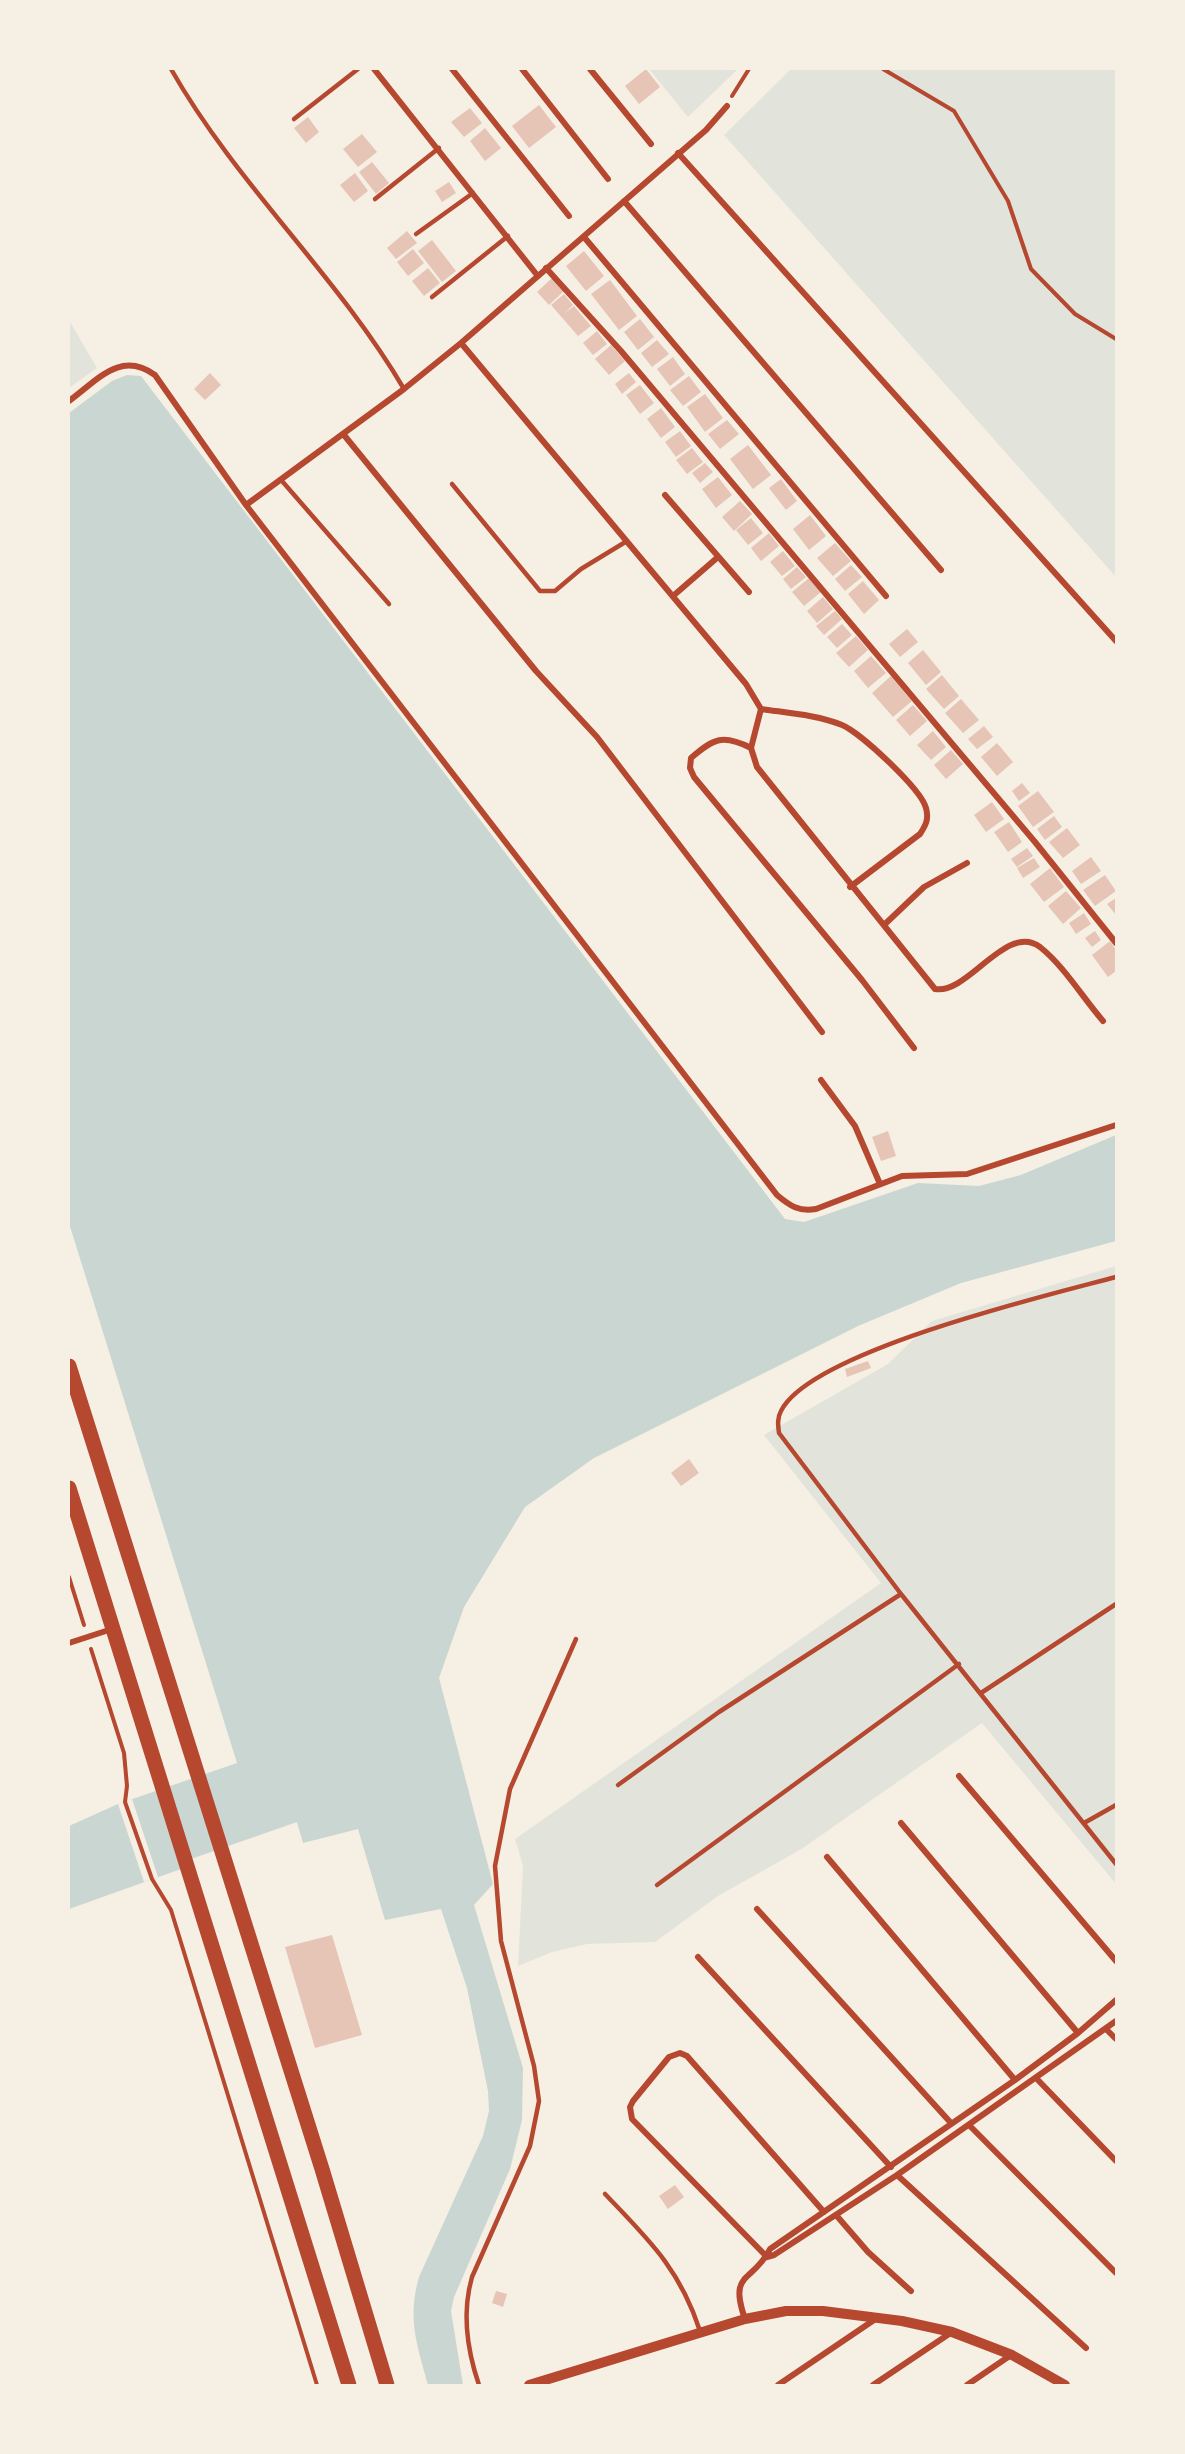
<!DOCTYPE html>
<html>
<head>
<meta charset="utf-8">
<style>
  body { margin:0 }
  #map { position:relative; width:1185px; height:2454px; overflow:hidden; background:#f6efe4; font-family:Barlow,sans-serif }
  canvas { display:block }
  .frame { position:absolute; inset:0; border:70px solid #f6efe4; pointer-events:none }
</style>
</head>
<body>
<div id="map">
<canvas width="1185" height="2454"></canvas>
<div class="frame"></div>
</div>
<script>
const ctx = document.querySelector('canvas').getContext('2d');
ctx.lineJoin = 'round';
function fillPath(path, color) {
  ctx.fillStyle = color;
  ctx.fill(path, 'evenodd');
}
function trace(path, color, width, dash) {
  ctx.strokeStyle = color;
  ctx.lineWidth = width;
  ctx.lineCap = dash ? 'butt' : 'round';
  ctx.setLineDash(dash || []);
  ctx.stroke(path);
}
fillPath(new Path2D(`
  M649,69H738L688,117Z
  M791,69H1116V577L724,135Z
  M69,320L97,368L69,388Z
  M1116,1266V1884L982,1723L800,1850L718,1896L655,1942L587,1944L552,1952L518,1966L523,1866L515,1839L881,1583L764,1435L888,1364L932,1321Z`), '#e2e4dc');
fillPath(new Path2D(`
  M127,375L141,376L785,1219L804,1222L918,1183L979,1186L1021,1175L1116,1135V1241L961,1283L858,1326L594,1458L525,1507L464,1607L439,1678L493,1884L474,1905L523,2068L522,2120L510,2169L454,2297L451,2311L463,2385H428C417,2345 407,2318 419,2277L483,2136L489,2111L488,2091L467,1988L441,1909L385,1920L358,1829L303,1843L297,1822L191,1859L181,1869L69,1909V1826L118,1804L237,1763L69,1223V413L112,381Z`), '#c9d6d2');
fillPath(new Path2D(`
  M132,1799L158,1877L144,1882L118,1804Z`), '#f6efe4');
fillPath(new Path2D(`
  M646,69L660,87L639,104L625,86Z
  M539,105L556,127L529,148L512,126Z
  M470,108L482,123L464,137L451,122Z
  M308,117L319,132L306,143L294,128Z
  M485,128L501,148L485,161L470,141Z
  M362,134L377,152L358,167L343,149Z
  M372,162L389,183L376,194L359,172Z
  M355,173L368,191L354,202L340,185Z
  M449,182L456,193L442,202L435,191Z
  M407,231L417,243L396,259L387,248Z
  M432,240L456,271L442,282L418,251Z
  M413,249L424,263L408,276L397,262Z
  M584,251L604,276L586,291L566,266Z
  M428,268L440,283L424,296L412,281Z
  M552,278L564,291L549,305L537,292Z
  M610,280L637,316L619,330L591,294Z
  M564,294L573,305L565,313L574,306L591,326L578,336L551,305Z
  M640,319L654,337L638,350L624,332Z
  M597,331L607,344L593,355L583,343Z
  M657,340L669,354L652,367L641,353Z
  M611,345L625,361L609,375L595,359Z
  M673,357L685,374L670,386L657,369Z
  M210,373L221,385L205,400L194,389Z
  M629,373L636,382L622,394L615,384Z
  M689,376L701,392L683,406L670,390Z
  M640,385L654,403L640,414L626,395Z
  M705,394L723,418L705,432L687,407Z
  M661,408L675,427L661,438L647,419Z
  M727,420L739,434L720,449L708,434Z
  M680,431L691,446L676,457L665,442Z
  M748,445L771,475L753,489L730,459Z
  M692,448L703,462L687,474L676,460Z
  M705,463L713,472L700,483L692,473Z
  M718,477L732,495L716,508L702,489Z
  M781,479L797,501L786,510L769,488Z
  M740,501L752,514L734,531L722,517Z
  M810,515L826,536L809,550L793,529Z
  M751,518L763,533L748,545L736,530Z
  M769,533L779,546L761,561L751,548Z
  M835,543L851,561L833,576L817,558Z
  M783,551L795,566L782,576L770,562Z
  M851,565L862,577L845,591L835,579Z
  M797,567L806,577L791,589L783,579Z
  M809,578L821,592L804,606L792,592Z
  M863,581L879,600L864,614L848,594Z
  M823,597L833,609L817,623L807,611Z
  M835,611L842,619L824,635L816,626Z
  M842,624L852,635L837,648L827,637Z
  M907,629L918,642L900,657L889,644Z
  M856,636L868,650L849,667L836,653Z
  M923,650L941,672L926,685L908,663Z
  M871,656L886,673L868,688L854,671Z
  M942,675L959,696L944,709L926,689Z
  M891,676L912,701L893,717L872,693Z
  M961,699L979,720L963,733L945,713Z
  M913,705L927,721L910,736L896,720Z
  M984,726L993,737L977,749L968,739Z
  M933,731L946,747L931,760L917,745Z
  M997,743L1013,762L997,776L981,757Z
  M951,750L963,764L946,779L934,765Z
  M1022,783L1030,793L1019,801L1012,791Z
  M1038,791L1054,812L1033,827L1018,806Z
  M992,802L1004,819L986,832L974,815Z
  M1054,816L1062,827L1045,840L1037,829Z
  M1009,822L1022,842L1008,852L994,832Z
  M1067,828L1080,845L1063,858L1049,842Z
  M1027,848L1033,856L1017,867L1011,859Z
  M1091,857L1101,871L1081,884L1072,871Z
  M1034,858L1040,867L1023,878L1017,868Z
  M1050,868L1064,887L1044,902L1030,884Z
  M1105,875L1116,891L1095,906L1083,890Z
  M1066,891L1081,908L1063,924L1048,906Z
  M1116,898V915L1107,904Z
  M1084,913L1091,924L1076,934L1069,923Z
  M1095,931L1101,940L1092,947L1085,938Z
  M1110,941L1116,950V971L1108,977L1092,955Z
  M888,1131L896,1156L881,1161L872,1137Z
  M868,1361L871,1368L847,1377L845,1369Z
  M689,1459L699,1473L681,1486L671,1473Z
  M332,1935L362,2035L315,2048L285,1947Z
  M675,2185L684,2197L668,2209L659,2196Z
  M496,2291L507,2294L503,2307L492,2303Z`), '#e6c5b7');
trace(new Path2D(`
  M883,69L954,111L1008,201L1031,269L1075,314L1116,339
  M732,96L749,69
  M69,1577L84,1625
  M91,1649L124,1753L127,1786L125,1802L152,1879L171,1910L317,2385`), '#b5482f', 4);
trace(new Path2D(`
  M171,69C237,185 337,275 404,389
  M294,119L358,69
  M375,199L439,148
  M416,234L473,193
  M432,297L508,236
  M282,481L389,604
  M452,484L540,591H555L581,569L627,541
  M1116,1277C1049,1295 811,1351 781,1411C777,1418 778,1425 779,1433L901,1594L1116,1864
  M981,1693L1116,1604
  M618,1785L719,1712L901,1594
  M1084,1823L1116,1805
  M657,1885L959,1664
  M605,2194C649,2240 680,2269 700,2331
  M479,2385C467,2350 462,2312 472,2277L530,2146L539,2101L534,2066L501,1941L495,1866L510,1789L576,1639`), '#b5482f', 4.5);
trace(new Path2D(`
  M374,69L537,275
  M452,69L569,216
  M522,69L608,179
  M590,69L651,144
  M678,153L1116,641
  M624,201L941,570
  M584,237L886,596
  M546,268L621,351L1035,842L1116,943
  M461,343L746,684L761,709L751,748L757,767L935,989C968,995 1006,922 1040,947C1064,966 1083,998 1103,1021
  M69,401C98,380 120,350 155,375L246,505L777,1195C790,1206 799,1212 816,1209L902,1176L967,1174L1116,1125
  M344,435L536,671L597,737L822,1032
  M665,495L749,592
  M246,505L404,389L461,343L706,130L727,106
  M673,596L718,557
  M761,709C788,713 817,715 842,725C861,733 921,789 926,808C929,819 926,825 920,834L850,887
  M751,748C723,734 714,738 691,758L690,768L694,777L862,980L914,1048
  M884,925L924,887L967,863
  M821,1080L855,1126L880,1184
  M69,1643L112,1629
  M959,1776L1116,1961
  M901,1823L1078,2033
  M827,1857L1015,2080
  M757,1909L951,2123
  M698,1957L891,2167
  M1106,2029L1116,2039
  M1036,2078L1116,2161
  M969,2125L1116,2273
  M897,2175L1086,2348
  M836,2215L868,2252L911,2291
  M767,2257L632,2119L630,2107L633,2101L669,2057L680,2053L687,2056L824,2212
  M767,2257L774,2255L897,2175L1116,2021
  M745,2319C728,2271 753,2283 770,2249L1015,2080L1078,2033L1116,2000
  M778,2385L877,2318
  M873,2385L952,2332
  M967,2385L1011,2355`), '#b5482f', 6);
trace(new Path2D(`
  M529,2385L745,2319L786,2311H823L902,2321L952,2332L1012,2355L1065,2385`), '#b5482f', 10);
trace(new Path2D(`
  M69,1366L322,2169L387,2385
  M69,1488L349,2385`), '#b5482f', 15);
</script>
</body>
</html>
